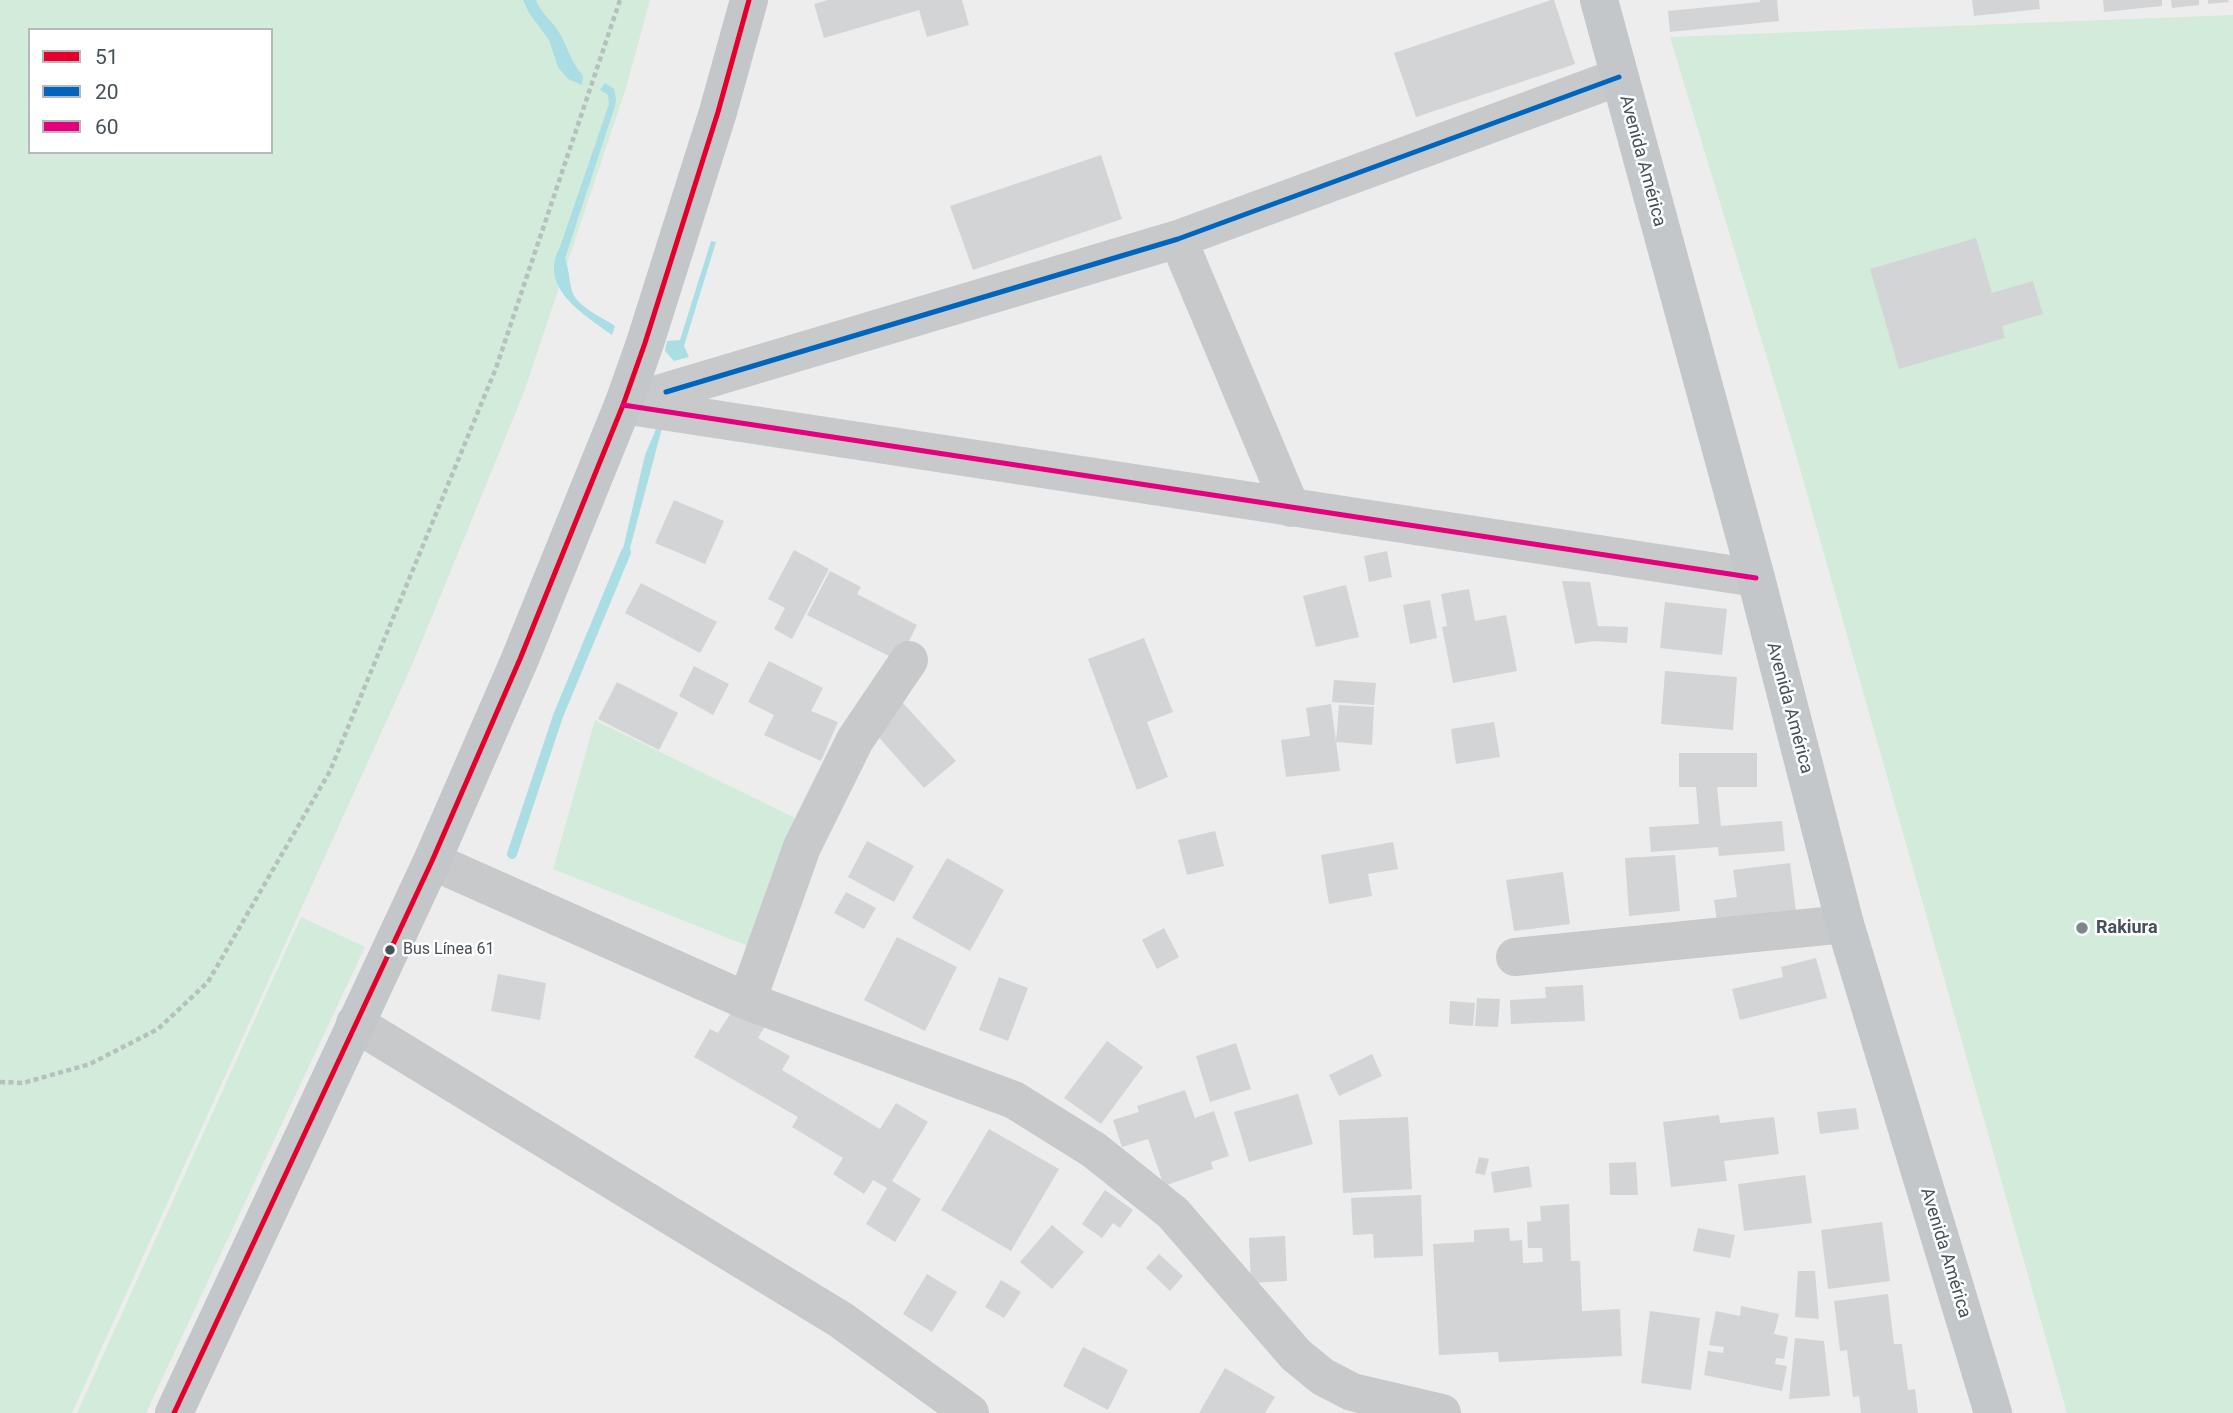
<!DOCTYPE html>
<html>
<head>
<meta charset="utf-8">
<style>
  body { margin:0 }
  #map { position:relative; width:2233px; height:1413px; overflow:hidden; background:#ededed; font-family:Roboto,sans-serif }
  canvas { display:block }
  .legend { position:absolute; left:28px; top:28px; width:245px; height:126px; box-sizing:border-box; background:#fff; border:2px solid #b5b9bc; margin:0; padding:9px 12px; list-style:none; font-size:21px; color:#465057 }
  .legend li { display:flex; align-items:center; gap:14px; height:35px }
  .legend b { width:35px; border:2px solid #b5b9bc }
</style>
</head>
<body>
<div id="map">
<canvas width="2233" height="1413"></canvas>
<ul class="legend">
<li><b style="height:9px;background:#e4002b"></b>51</li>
<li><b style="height:9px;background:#0065bd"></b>20</li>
<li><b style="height:9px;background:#e5007d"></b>60</li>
</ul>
</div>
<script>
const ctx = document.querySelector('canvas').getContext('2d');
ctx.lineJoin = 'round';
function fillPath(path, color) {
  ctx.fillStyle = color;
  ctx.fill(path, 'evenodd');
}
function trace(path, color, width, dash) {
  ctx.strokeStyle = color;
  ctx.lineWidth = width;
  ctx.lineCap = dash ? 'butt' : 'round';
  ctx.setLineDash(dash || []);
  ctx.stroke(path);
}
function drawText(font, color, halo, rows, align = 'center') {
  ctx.font = font + ' Roboto,sans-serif';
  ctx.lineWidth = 5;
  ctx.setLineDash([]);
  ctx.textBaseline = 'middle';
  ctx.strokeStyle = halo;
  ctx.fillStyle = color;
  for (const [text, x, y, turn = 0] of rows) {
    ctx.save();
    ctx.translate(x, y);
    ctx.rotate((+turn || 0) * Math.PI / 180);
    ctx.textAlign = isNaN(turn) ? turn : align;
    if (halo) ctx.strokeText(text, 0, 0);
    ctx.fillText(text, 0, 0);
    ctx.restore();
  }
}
fillPath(new Path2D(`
  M0,0H650L626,88L524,392L468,529L412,665L72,1413H0ZM30,30H271V152H30Z
  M2233,15V1413H2067L1793,444L1670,37Z
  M595,720L795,818L753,948L553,869Z
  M301,917L365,947L146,1413H77Z`), '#d3ebda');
fillPath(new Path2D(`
  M523,0H536C540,12 552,21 559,32C568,48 571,62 583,76L582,85L568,79L558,67L549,40L529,13Z
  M605,83L614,89L616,99L615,106L565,258C569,269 569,280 572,291C577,307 602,317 615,326L612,335C585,315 537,288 560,247L609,104L608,95L600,90Z
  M711,241L716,242L684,346L689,357L674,361L665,351L667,341L680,340Z
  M662,428L625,567L619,566L645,455L656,429Z`), '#abdde5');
trace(new Path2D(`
  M512,854L558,716L626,552`), '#abdde5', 10);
fillPath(new Path2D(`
  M828,0H962L969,25L927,37L919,10L824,38L814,4Z
  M1551,0H1554L1575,64L1416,117L1394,53Z
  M1760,0H1777L1779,21L1670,32L1668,11L1760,2Z
  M1972,0H2039L2040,9L1974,16Z
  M2103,0H2162V6L2104,12Z
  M2171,0H2199V5L2172,8Z
  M2208,0H2228L2229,2L2208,4Z
  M1101,155L1122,219L973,270L950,206Z
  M1976,238L1992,293L2033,281L2043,314L2002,326L2005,338L1899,369L1870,269Z
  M674,500L724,521L705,564L655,543Z
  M794,550L829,569L792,639L774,629L785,608L768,599Z
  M1387,551L1392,577L1369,582L1364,556Z
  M830,571L861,587L857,594L917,625L899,661L807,615Z
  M1562,581L1590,582L1598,626L1628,627L1627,643L1594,641L1575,644Z
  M641,583L717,622L700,653L625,613Z
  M1346,585L1359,637L1316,647L1303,596Z
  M1469,589L1475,621L1506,615L1517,671L1453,683L1442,627L1447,626L1441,594Z
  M1430,600L1437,638L1410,644L1403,605Z
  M1665,602L1727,609L1722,655L1660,648Z
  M1144,638L1173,712L1147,722L1168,777L1137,790L1088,659Z
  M769,661L823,688L811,711L838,722L821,761L764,735L774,715L748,702Z
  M694,666L729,684L713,715L679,696Z
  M1665,671L1737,677L1733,730L1661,724Z
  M1334,680L1376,683L1374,705L1332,702Z
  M617,682L678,713L659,750L598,719Z
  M903,703L956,761L924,788L873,731Z
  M1331,704L1340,771L1286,777L1281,740L1310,736L1306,708Z
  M1339,705L1374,707L1372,745L1336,742Z
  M1494,722L1500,757L1456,764L1451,729Z
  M1679,753H1757V787H1717L1721,826L1782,821L1785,851L1719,856L1718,847L1651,852L1649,827L1699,824L1696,787H1679Z
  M1215,831L1224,866L1187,875L1178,840Z
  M867,841L914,866L894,902L848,877Z
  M1393,842L1398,869L1368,874L1372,896L1329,904L1321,855Z
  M1675,855L1680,911L1629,916L1625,858Z
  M947,858L1004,890L970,951L912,918Z
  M1790,863L1796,912L1717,922L1714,900L1737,897L1733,870Z
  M1563,872L1570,924L1514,931L1506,880Z
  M846,892L876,908L864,929L834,913Z
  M1164,928L1179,957L1157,969L1142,940Z
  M897,937L957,967L925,1031L864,1000Z
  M1816,958L1827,998L1740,1020L1732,989L1783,977L1781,967Z
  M498,974L546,983L540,1020L491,1011Z
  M999,977L1028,988L1008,1041L979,1030Z
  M1583,985L1585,1021L1511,1024L1510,1000L1546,998L1545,987Z
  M1477,998L1500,999L1498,1027L1475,1026Z
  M1450,1001L1475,1003L1473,1026L1449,1024Z
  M736,1005L767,1023L758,1038L790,1056L782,1070L880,1129L896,1103L928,1122L892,1181L921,1199L895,1242L866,1224L887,1188L873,1180L864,1194L833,1174L843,1158L792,1127L798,1117L694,1057L710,1029L718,1033Z
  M1107,1041L1143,1067L1101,1124L1064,1098Z
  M1236,1043L1251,1089L1210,1102L1196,1056Z
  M1372,1054L1382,1076L1339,1096L1329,1075Z
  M1185,1090L1195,1118L1214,1111L1229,1156L1211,1162L1213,1169L1164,1186L1148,1139L1122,1147L1113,1120L1139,1112L1137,1106Z
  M1298,1094L1313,1144L1249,1162L1234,1112Z
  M1856,1108L1859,1129L1820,1134L1817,1112Z
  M1719,1115L1720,1123L1774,1117L1779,1154L1724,1161L1727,1181L1671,1187L1663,1122Z
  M1408,1117L1412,1189L1343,1193L1339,1120Z
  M989,1129L1059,1169L1011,1251L941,1210Z
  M1479,1157L1489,1159L1485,1175L1475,1173Z
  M1636,1162L1638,1195H1610L1609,1163Z
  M1529,1166L1532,1187L1494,1193L1491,1172Z
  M1805,1175L1812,1223L1744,1231L1738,1184Z
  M1105,1190L1133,1210L1120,1228L1113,1223L1102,1238L1082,1224Z
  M1421,1195L1423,1256L1374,1258L1373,1234L1353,1235L1351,1198Z
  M1569,1204L1571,1261H1580L1582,1311L1620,1309L1622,1356L1499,1362L1498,1352L1439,1355L1433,1244L1474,1242V1230L1509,1228L1510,1241L1522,1240L1523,1263L1543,1262L1542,1248H1528L1527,1222L1541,1221L1540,1206Z
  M1882,1222L1890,1281L1828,1289L1821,1230Z
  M1052,1225L1084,1252L1052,1289L1020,1262Z
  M1698,1228L1735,1235L1730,1258L1693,1251Z
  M1285,1236L1287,1281L1251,1283L1249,1238Z
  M1159,1254L1183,1276L1170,1291L1146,1268Z
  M1798,1271H1815L1819,1319L1795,1317Z
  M927,1274L957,1292L932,1332L903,1314Z
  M1001,1280L1021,1292L1004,1318L985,1307Z
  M1888,1294L1894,1344H1902L1908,1390L1915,1389L1918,1413H1861L1859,1396L1853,1397L1847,1350L1840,1351L1834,1301Z
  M1741,1306L1779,1314L1774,1334L1788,1337L1784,1359L1776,1358L1775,1364L1787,1366L1782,1391L1704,1375L1708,1351L1723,1353L1724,1347L1709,1345L1716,1311L1740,1316Z
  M1650,1311L1700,1318L1691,1390L1641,1383Z
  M1795,1338L1824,1341L1830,1396L1789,1399Z
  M1083,1347L1128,1370L1108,1410L1063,1386Z
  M1225,1368L1275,1397L1265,1413H1199Z`), '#d3d4d6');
trace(new Path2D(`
  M0,1082L23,1083L90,1064L158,1029L208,982L330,771L496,368L620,0`), '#b6c0bd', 4.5, [5, 3.5]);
trace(new Path2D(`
  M1178,239L1291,508
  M631,402L1178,239L1619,77
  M623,405L1756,578
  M432,861L747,1001L1014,1100L1094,1150L1173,1213L1296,1355L1323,1377L1352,1392L1442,1413
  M1515,957L1845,924
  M747,1001L802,847L855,740L909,660
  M355,1023L841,1320L970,1413`), '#c7c9cb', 38);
trace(new Path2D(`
  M1599,0L1756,578L1845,924L1993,1413
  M174,1413L432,861L520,659L623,405L645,343L718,112L749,0`), '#c3c7c9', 38);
trace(new Path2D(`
  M174,1413L432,861L520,659L623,405L645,343L718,112L749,0`), '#e4002b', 5);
trace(new Path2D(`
  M666,392L1178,239L1619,77`), '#0065bd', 5);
trace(new Path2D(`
  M623,405L1756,578`), '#e5007d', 5);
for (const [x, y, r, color] of [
  [2082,928,7,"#80878c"],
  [390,950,6,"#465057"]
]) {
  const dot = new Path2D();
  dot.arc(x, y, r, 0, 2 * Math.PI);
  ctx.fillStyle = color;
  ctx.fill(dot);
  trace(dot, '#fff', 2.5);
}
drawText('16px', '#465057', '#fff', [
  ["Bus Línea 61",403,950]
], 'left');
drawText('18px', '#465057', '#fff', [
  ["Avenida América",1642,161,75],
  ["Avenida América",1789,708,75],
  ["Avenida América",1945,1253,73]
]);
drawText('bold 18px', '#465057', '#fff', [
  ["Rakiura",2096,928]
], 'left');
</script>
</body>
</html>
